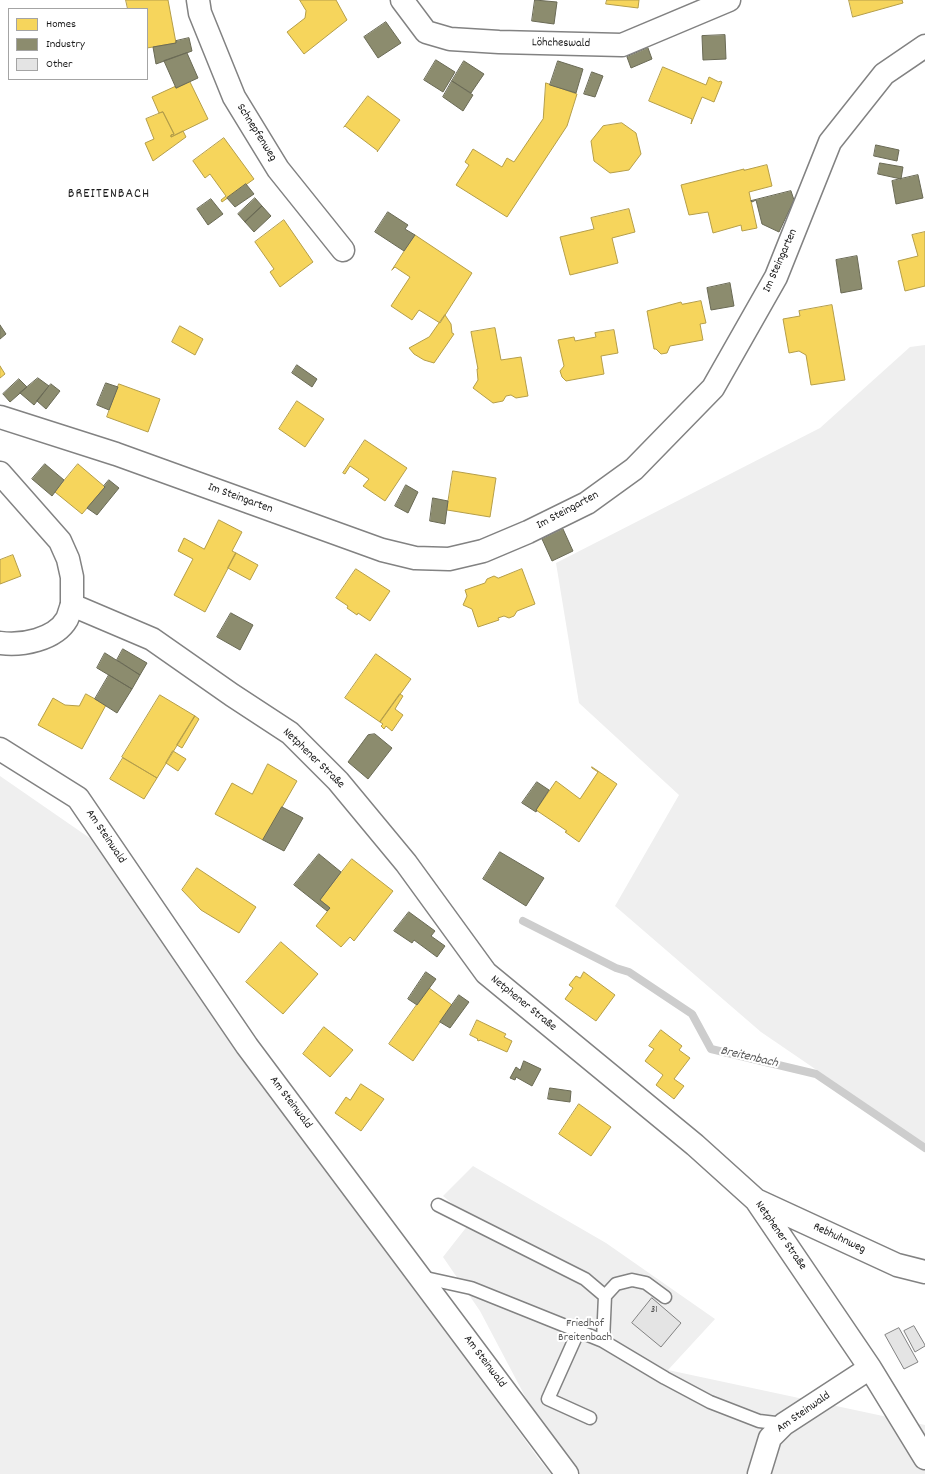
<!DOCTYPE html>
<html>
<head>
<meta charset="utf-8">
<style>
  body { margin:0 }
  #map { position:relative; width:925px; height:1474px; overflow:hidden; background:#fff; font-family:Dekko,sans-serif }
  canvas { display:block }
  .legend { position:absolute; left:8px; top:8px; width:140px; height:72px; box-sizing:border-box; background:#fff; border:1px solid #a4a4a4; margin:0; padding:5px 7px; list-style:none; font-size:12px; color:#1c1c1c }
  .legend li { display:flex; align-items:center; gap:8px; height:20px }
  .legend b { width:20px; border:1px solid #a4a4a4 }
</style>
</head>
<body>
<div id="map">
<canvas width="925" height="1474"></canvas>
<ul class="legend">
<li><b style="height:11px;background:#f6d55c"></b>Homes</li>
<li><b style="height:11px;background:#8c8c6e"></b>Industry</li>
<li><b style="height:11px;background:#e4e4e4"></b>Other</li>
</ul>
</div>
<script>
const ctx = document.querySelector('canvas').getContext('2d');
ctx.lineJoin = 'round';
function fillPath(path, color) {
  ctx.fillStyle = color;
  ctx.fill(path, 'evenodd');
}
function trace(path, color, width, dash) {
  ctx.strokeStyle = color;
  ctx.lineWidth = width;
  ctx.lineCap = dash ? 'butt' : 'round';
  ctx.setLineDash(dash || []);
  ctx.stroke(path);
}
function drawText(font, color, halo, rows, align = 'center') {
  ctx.font = font + ' Dekko,sans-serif';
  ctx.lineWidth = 4;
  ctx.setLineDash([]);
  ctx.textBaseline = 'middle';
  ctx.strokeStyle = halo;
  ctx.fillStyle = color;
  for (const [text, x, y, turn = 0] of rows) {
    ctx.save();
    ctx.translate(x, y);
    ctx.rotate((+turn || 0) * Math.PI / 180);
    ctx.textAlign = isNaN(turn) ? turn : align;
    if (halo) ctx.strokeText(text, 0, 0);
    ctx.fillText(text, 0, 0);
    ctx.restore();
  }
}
fillPath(new Path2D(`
  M925,345V1144L761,1032L615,906L679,795L579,703L556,563L820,428L910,347Z
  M0,776L94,841L538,1458L551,1474H0Z
  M473,1166L606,1243L715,1319L668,1370L925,1425V1474H566L480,1311L443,1257L472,1220L443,1196Z`), '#efefef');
const homes = new Path2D(`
  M126,0H168L176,43L147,48V9H128Z
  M300,0H336L347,20L304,54L287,32L305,18L306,11Z
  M607,0H639L638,8L606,4Z
  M849,0H902L903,3L853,17Z
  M663,67L706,85L709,77L719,82L720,81L722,82L714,102L702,97L691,124L692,119L649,101Z
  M190,82L208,119L171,137V135L174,134L163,112L159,113L152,97L176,86V88Z
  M546,83L577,94L567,126L507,217L456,185L469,165L465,162L473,149L502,167L507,158L514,162L543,119Z
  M368,96L400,120L377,152L378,151L345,126L344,127Z
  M163,112L174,134L171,135V137L183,131L186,137L153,161L145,143L154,139L146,119Z
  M622,123L636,133L641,154L629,170L610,173L594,161L591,141L603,126Z
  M224,138L254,179L222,202L221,200L226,196L210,174L205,178L193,161Z
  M767,165L772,186L749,192L757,228L742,231L741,225L713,233L708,212L689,215L681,185L744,169V170Z
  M629,209L635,232L612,238L618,263L570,275L560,237L594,229L591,218Z
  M284,220L313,262L280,287L270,272L274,269L255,242Z
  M925,232V286L905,291L898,261L918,256L912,235Z
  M415,235L472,273L440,323L419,310L412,320L391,306L410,277L395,267L392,270Z
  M701,301L706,323L700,324L703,340L670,346L667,353L661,354L656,349H654L647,311L681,302L682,304Z
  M832,305L845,380L811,385L806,355L799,351L789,353L783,319L800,316L799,311Z
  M445,315L451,324L452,333L454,334L434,363L424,360L414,354L409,348L429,337Z
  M180,326L203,339L195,355L172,342Z
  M495,328L501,360L521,357L528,396L516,398L511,395L506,396L503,401L493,403L473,388L478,380L477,369H478L471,332Z
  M614,330L618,353L601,356L604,374L566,381L562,377L560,371L564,366L558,340L574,337L575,341L596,337L595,333Z
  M0,366L5,374L0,378Z
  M119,384L160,399L148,432L107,417Z
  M297,401L324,419L305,447L279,429Z
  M365,440L407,468L385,501L363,486L369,479L350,466L345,474L343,473Z
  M78,464L105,487L82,514L55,492Z
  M453,471L496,478L490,517L447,510Z
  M219,520L242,532L232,551L236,553L205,612L174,595L193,559L178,551L184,538L204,549Z
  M236,553L258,565L250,580L228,568Z
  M13,555L21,576L0,584V560Z
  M356,569L390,591L370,621L358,613L357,615L347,608L348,606L336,598Z
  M522,569L535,604L517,611L514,616L509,618L504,616L498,618L499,620L478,627L472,609L463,605L467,596L465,590L485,583L487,579L494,576L498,578Z
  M376,654L411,679L380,722L345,698Z
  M86,694L106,705L82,749L38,725L53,698L65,705L79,706Z
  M400,694L403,696L395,709L403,715L392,731L386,726L384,729L381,726L383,724L380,722Z
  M160,695L195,716L157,778L122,757Z
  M195,716L199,719L182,748L177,745Z
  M173,751L186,759L178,771L166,763Z
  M123,758L157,778L144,799L110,779Z
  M268,764L297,781L263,840L215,814L232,783L252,794Z
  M592,767L617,784L579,842L565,832L567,831L536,810L556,781L580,799L598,772L592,768Z
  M352,859L393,891L354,941L350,937L341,947L316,926L330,908L320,900Z
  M197,868L256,907L239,933L201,910L182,890Z
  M281,942L318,974L283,1014L246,982Z
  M584,972L615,995L596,1021L565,999L573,988L569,985L576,976L580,978Z
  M429,988L452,1005L413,1061L389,1044Z
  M477,1020L506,1034L504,1037L512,1041L507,1052L480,1040L479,1041L477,1040L478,1039L470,1035Z
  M324,1027L353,1050L330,1077L303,1054Z
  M661,1030L682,1046L679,1050L690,1058L674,1079L684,1086L674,1099L656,1085L663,1075L645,1061L654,1049L649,1046Z
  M361,1084L384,1099L361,1131L335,1113L346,1097L350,1100Z
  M579,1104L611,1127L591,1156L559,1134Z`);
fillPath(homes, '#f6d55c');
trace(homes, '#b59e49', 1);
const industry = new Path2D(`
  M535,0L557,2L554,24L532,21Z
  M386,22L401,43L378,58L364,37Z
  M725,35L726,59L703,60L702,36Z
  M189,38L192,51L156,64L153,47L176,43V41Z
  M648,48L652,59L631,68L627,57Z
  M187,53L198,78L176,88L164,61Z
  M436,60L455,72L443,92L424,80Z
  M464,61L484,74L471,93L452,81Z
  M558,61L583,69L576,93L550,85Z
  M592,72L603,76L595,97L584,94Z
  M452,81L473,95L463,111L443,97Z
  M876,145L899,150L897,161L874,156Z
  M880,163L903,167L901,179L878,174Z
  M918,175L923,198L896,204L892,181Z
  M246,184L254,194L235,207L227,198Z
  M791,191L794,200L779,232L762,224L756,200L752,202L751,201Z
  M255,198L262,206L245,222L238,214Z
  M211,199L223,214L208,225L197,209Z
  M262,206L271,216L254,232L245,222Z
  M388,212L408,225L405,229L415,235L404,251L375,232Z
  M857,256L862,289L841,293L836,260Z
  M730,283L734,306L711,310L707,288Z
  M0,325L6,334L0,339Z
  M297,365L317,379L312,387L292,373Z
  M38,378L49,386L34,405L20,393Z
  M19,379L27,387L10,402L3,394Z
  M106,383L118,387L109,410L97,405Z
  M51,384L60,391L46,409L37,401Z
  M45,464L64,480L52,496L32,479Z
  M109,480L119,488L97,515L87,508L105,487L104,486Z
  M406,485L418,492L408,513L395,506Z
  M433,498L448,501L445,524L430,521Z
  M563,529L573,551L552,561L542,539Z
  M231,613L253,625L240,650L217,637Z
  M123,649L147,663L140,675L117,660Z
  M105,653L140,675L132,689L97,668Z
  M109,675L132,689L117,713L95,699Z
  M375,734L392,748L368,779L348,762L368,735Z
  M537,782L549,790L536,810H537L536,812L522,803Z
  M282,807L303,818L284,851L263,840Z
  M500,852L544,878L526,906L483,879Z
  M319,854L341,872L320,900L330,908L327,911L294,885Z
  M409,912L435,931L431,936L445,946L437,957L414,940L412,943L394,931Z
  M426,972L436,979L417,1005L408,999Z
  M459,995L469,1002L450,1028L440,1022Z
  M524,1061L541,1069L532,1086L516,1077L515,1080L510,1078L516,1067L520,1070Z
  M550,1088L571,1091L570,1102L548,1099Z`);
fillPath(industry, '#8c8c6e');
trace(industry, '#6a6a55', 1);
trace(new Path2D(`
  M523,921L616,968L629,972L692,1014L711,1049L816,1074L925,1148`), '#cdcdcd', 8);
const building = new Path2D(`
  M652,1298L681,1323L661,1347L632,1323Z
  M914,1326L925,1345V1346L915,1352L904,1331Z
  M899,1328L918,1362L904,1369L885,1335Z`);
fillPath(building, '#e4e4e4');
trace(building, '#828282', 1);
const lane = new Path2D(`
  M438,1205L585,1279L605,1296
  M421,1277L471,1288L603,1341L665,1378L710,1402L759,1421L784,1424
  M578,1332L548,1399L590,1418
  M603,1341L605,1296L616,1284L632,1280L646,1283L665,1297`);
const street = new Path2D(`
  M198,0L200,13L234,97L278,169L343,250
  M402,0L426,32L450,39L499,42L622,45L729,0
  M0,417L116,454L382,550L415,558L449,559L483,551L528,532L587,503L634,469L713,388L776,277L830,142L884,74L925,46
  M0,473L60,541L68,559L72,577V605L152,639L232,695L290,733L338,781L406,863L486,973L695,1145L756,1200L870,1368L925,1458
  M0,749L78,798L247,1046L567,1474
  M756,1200L897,1265L925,1272
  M759,1474L770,1438L784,1424L870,1368`);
const secondary = new Path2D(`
  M0,643C21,646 55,640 67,619C69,615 70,609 72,605`);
trace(lane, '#828282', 15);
trace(street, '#828282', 25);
trace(secondary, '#828282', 25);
trace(lane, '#fff', 12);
trace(street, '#fff', 22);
trace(secondary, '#fff', 22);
drawText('10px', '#4e4e4e', null, [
  ["31",654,1311]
]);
drawText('12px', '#1c1c1c', '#fff', [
  ["Löhcheswald",561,44,1],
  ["Schnepfenweg",256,133,58],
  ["Im Steingarten",781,261,-66],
  ["Im Steingarten",240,499,20],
  ["Im Steingarten",568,511,-28],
  ["Netphener Straße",313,759,44],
  ["Am Steinwald",105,837,56],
  ["Netphener Straße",523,1004,39],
  ["Am Steinwald",290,1103,53],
  ["Netphener Straße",780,1236,55],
  ["Rebhuhnweg",839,1239,25],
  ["Am Steinwald",484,1362,53],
  ["Am Steinwald",804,1413,-35]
]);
drawText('12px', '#575757', '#fff', [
  ["Friedhof",585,1324],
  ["Breitenbach",585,1338]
]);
drawText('italic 13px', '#5a5a5a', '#fff', [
  ["Breitenbach",749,1058,13]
]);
ctx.letterSpacing = '1px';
drawText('14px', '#1c1c1c', '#fff', [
  ["BREITENBACH",109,195]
]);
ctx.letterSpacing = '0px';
</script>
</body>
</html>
